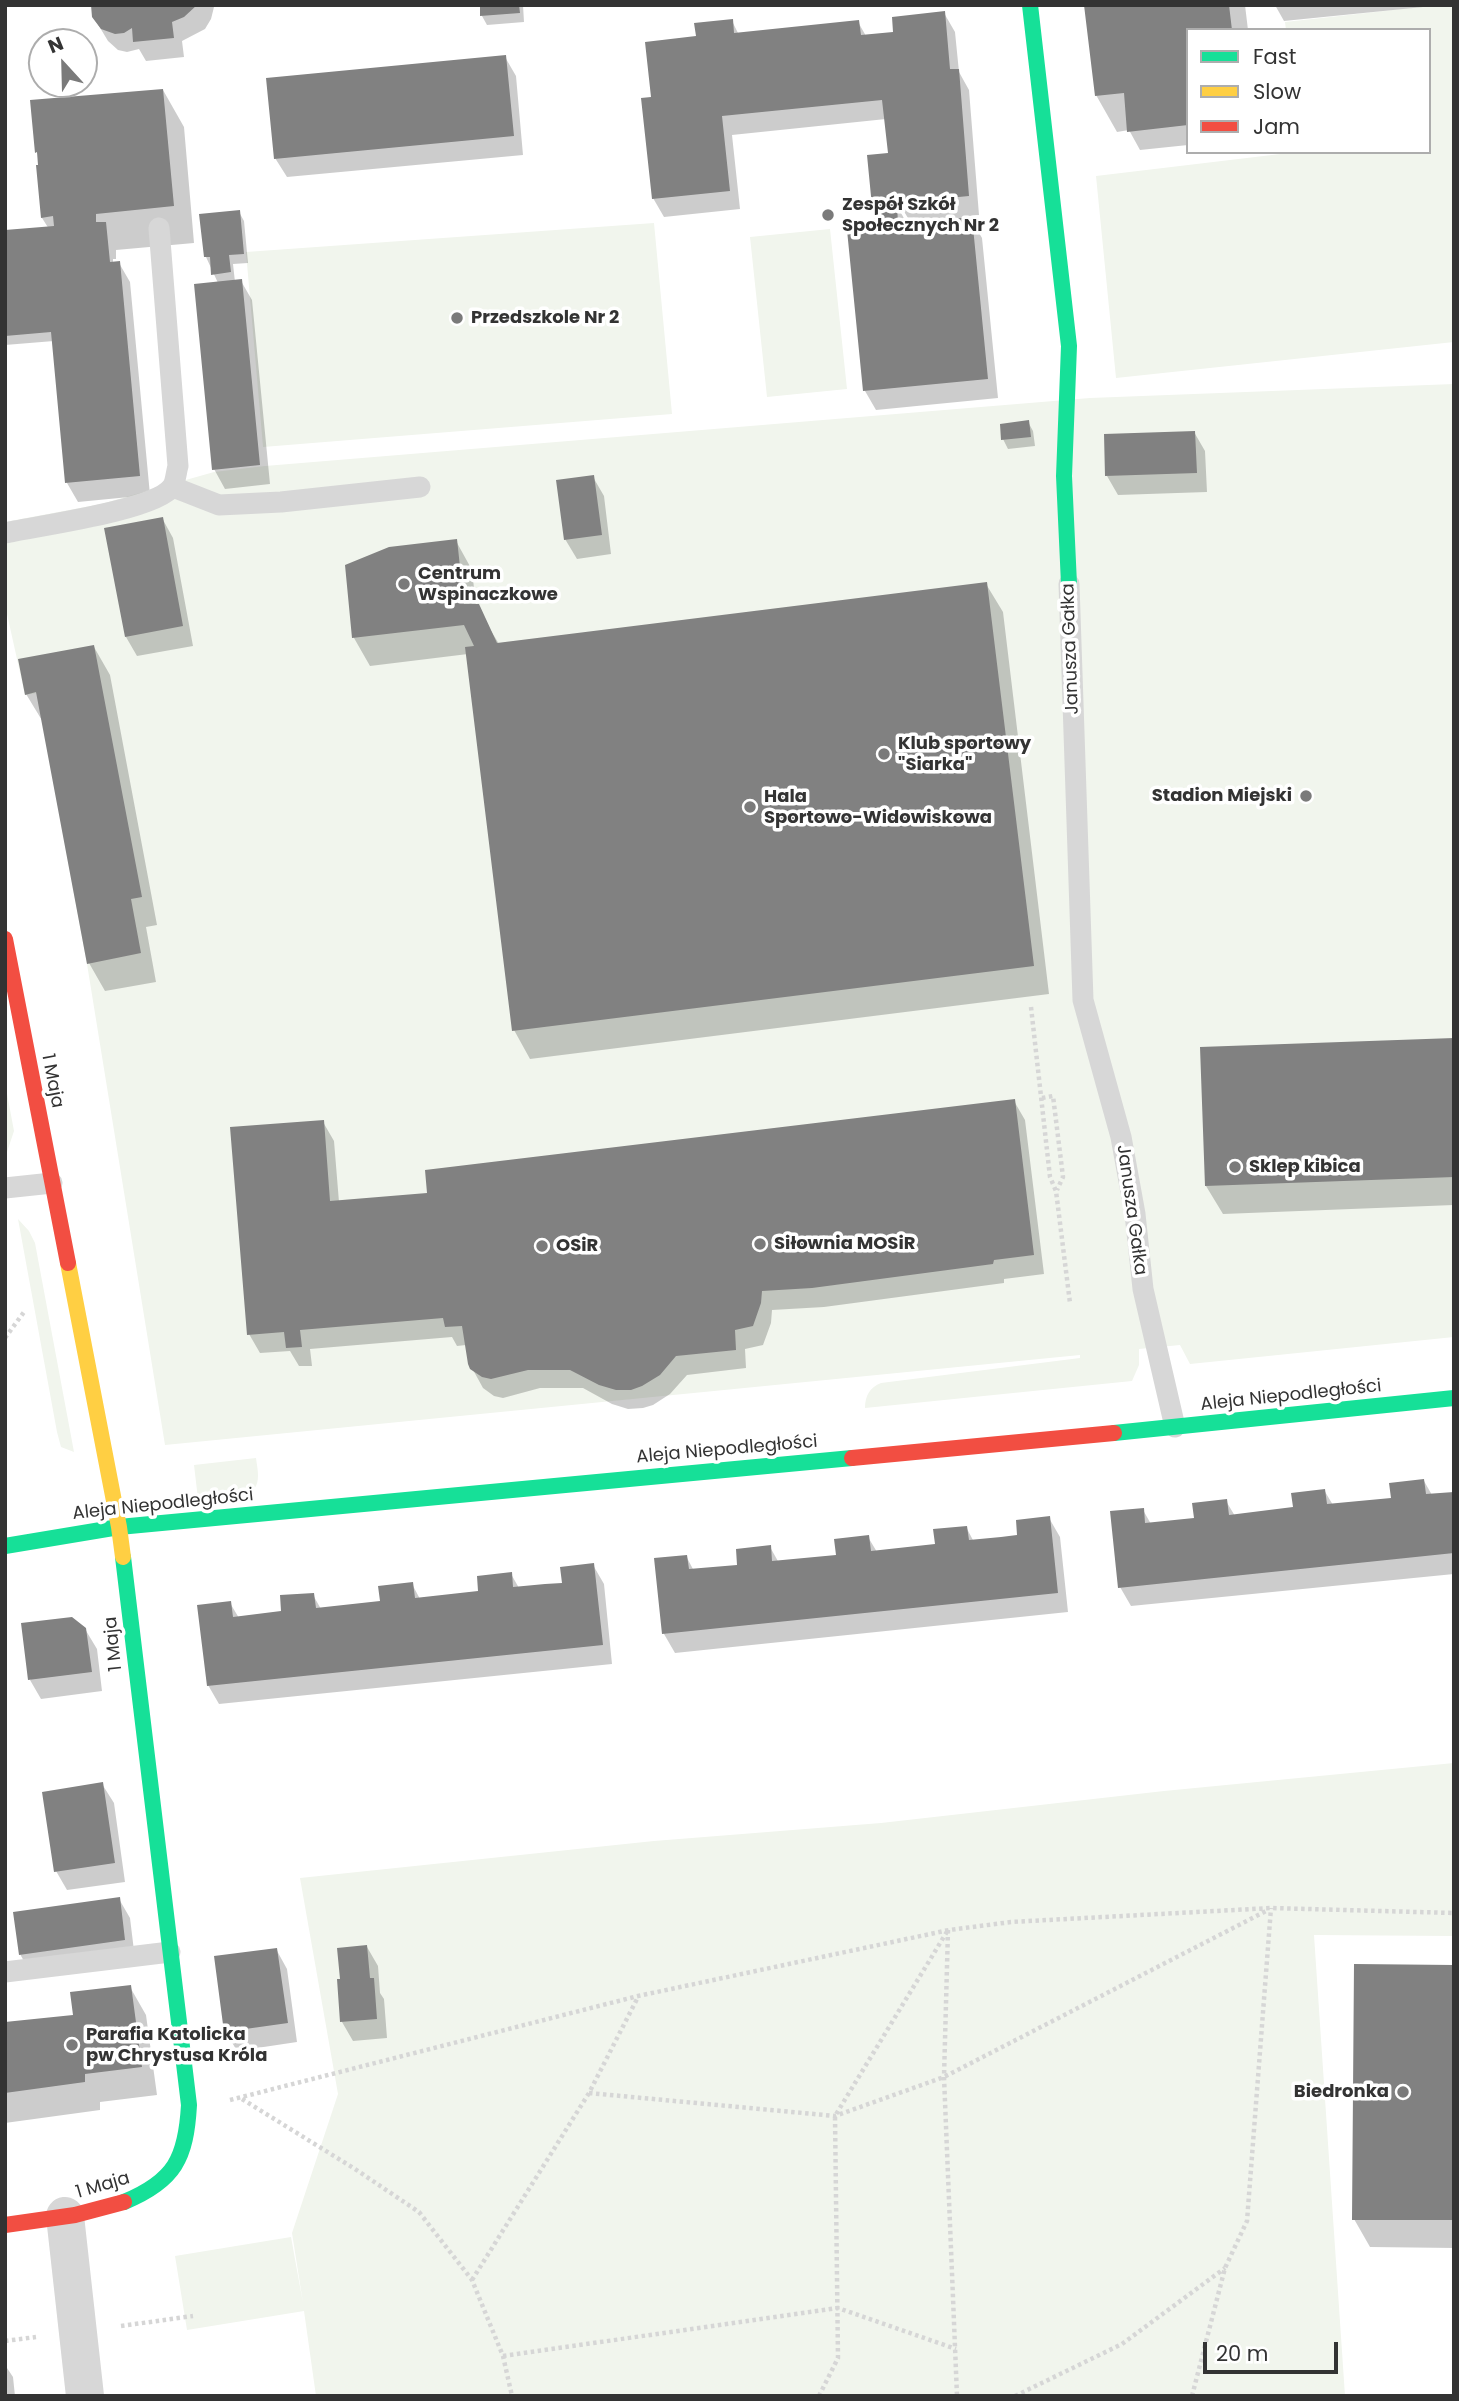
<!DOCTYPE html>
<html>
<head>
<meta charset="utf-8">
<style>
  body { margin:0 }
  #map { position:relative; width:1459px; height:2401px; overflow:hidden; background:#fff; font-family:Poppins,sans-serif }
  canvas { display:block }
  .frame { position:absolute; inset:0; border:7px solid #333; pointer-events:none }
  .legend { position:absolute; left:1186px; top:28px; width:245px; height:126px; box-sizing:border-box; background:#fff; border:2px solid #adadad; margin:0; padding:9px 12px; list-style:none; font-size:21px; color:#333 }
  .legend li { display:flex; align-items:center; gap:14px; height:35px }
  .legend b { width:35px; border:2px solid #adadad }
  .north { position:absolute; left:28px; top:28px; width:70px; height:70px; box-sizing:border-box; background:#fff; border:2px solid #adadad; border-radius:50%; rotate:338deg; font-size:19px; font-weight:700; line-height:28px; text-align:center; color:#333 }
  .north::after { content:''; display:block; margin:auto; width:24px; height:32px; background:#7a7a7a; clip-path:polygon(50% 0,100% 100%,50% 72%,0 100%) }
  .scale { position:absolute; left:1203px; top:2342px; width:135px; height:32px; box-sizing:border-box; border:4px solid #333; border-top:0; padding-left:9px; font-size:21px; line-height:24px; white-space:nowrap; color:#333; -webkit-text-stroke:5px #fff; paint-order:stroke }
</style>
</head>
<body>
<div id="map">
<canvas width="1459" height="2401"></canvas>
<div class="frame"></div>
<ul class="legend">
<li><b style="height:9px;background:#16e098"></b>Fast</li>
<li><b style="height:9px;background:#ffcf43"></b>Slow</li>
<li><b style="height:9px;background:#f24e42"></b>Jam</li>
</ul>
<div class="north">N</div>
<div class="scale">20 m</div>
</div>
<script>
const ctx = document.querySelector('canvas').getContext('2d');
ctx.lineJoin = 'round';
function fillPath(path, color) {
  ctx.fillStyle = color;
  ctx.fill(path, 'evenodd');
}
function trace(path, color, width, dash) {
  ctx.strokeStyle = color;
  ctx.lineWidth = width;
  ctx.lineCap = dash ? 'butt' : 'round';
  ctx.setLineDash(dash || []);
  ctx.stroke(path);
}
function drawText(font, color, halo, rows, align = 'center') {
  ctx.font = font + ' Poppins,sans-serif';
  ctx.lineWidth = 7;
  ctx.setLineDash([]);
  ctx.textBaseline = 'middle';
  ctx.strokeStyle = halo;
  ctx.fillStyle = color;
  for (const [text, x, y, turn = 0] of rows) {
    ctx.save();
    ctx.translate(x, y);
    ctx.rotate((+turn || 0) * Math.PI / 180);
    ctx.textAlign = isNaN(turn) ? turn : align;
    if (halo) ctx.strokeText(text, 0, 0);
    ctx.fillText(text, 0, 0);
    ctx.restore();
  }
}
fillPath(new Path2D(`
  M1439,5H1454V342L1116,378L1096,176L1297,152H1429V30H1286L1285,22Z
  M654,223L672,414L263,447L246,252Z
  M830,229L847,389L767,397L750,237Z
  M1454,384V1337L1190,1364L1180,1345L1139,1349V1365L1132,1381L865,1408C865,1396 870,1387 881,1383L1080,1358V1355L165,1445L87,964L37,693L25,695L5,605V522L101,504L214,472L265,466L1090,398Z
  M5,1083L14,1131L6,1155L5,1153Z
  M18,1219L29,1231L35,1243L74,1452L61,1447L57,1432Z
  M256,1458C257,1466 260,1478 256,1486C250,1497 211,1498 198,1499L194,1465Z
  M1454,1763V1936L1314,1935L1345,2396H316L304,2311L187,2330L175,2256L291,2237L303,2303L292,2233L338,2094L300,1878L654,1841L881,1823L1164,1791Z`), '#f1f5ed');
fillPath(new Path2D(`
  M93,5H214V7L211,19L205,29L182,41L184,57L146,61L139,49L127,52L118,50L108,41L96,21Z
  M481,5H523L524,22L487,25L482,16Z
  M1086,5H1245L1248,30H1188V145L1140,150L1129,130L1117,132L1096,95Z
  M1275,5H1433V6L1284,21Z
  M944,13L955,32L959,72L969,90L979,215L969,216L982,238L998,398L876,410L865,391L849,231L876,228L889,154L886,119L732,135L740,209L664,217L653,198V99L698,38L732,21L739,35L858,22L866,36L895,33ZM894,195L911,223L908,225L891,196Z
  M505,57L516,76L523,155L287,177L275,158Z
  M163,90L184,127L194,243L116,250V259H113V264L119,263L130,282L150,495L78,502L67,483L54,341L5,345V232L49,229L42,218L39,157L37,152Z
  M239,212L244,221L248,263L233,264L235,282L241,281L252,300L270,484L225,489L214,469L218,283L206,257Z
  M1028,422L1033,431L1035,446L1008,449L1003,439Z
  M1194,432L1205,451L1207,492L1118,495L1107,476Z
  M593,477L604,496L611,554L577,559L565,539Z
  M162,518L173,538L193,646L137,656L126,637Z
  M456,541L472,570L476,606L499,644L986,584L1003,612L1049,994L530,1059L514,1030L468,654L370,666L354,638L347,566Z
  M94,647L110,675L157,925L146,927L156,982L105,991L89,963L43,722L26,694Z
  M1454,1039V1205L1223,1214L1206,1186Z
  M1014,1101L1025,1120L1044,1274L1004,1279V1283L824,1307L772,1310L771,1323L763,1345L745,1349L746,1368L687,1375L670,1394L653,1405L643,1408L628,1409L612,1404L583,1388H540L503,1398L494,1396L483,1388L472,1368L466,1345L457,1346L452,1337L310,1349L312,1366H299L290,1351L260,1353L249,1334L323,1122L334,1141L339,1202L429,1194Z
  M1424,1481L1432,1495L1454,1493V1574L1131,1606L1120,1587L1143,1510L1151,1524L1195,1520L1226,1501L1235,1516L1295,1509L1324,1490L1333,1505L1393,1499Z
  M1049,1518L1060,1537L1068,1612L675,1653L664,1634L655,1559L686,1556L694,1571L739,1567L770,1547L779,1563L838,1557L868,1537L877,1552L937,1546L966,1527L974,1542L1019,1537Z
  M593,1565L604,1584L612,1664L219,1704L208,1685L230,1603L239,1618L283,1613L313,1595L321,1609L382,1603L412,1584L420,1599L480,1593L511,1574L519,1588L564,1584Z
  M85,1629L97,1649L102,1691L41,1699L30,1680Z
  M102,1784L114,1803L125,1882L67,1890L56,1871Z
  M119,1899L130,1918L135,1959L31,1974L20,1954Z
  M367,1947L378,1966L380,1993L384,1999L387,2038L353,2041L342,2022L338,1981L342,1980Z
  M276,1949L287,1969L297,2042L237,2051L226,2032Z
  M1454,1967V2248L1370,2247L1354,2219Z
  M130,1987L146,2015L157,2095L100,2102V2110L5,2123V2024L75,2016Z
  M5,2365L13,2377L15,2396H5Z`), '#0003');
fillPath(new Path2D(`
  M91,5H197L184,17L172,22L174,38L133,42L132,28L124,33L115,34L101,29L92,17Z
  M480,5H519L520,13L480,16Z
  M1084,5H1229L1232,30H1188V125L1127,132L1124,93L1095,96Z
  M945,11L950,69H959L969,196L897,203L898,224L972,217L988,379L863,391L847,230L874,227L867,155L888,153L882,100L722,116L730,191L652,199L641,98L651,97L645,42L696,36L694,23L733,19L734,33L859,20L861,35L893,32L892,17Z
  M506,55L514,136L274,159L266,78Z
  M163,89L174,206L96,214V222H106L110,262L120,261L140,476L65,483L51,332L5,336V230L54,226L53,216L41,218L36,165H38L37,152L35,153L30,100Z
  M240,210L244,254L229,255L231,272L211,275L210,257H204L199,214Z
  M242,279L260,465L212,470L194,284Z
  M1029,420L1031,437L1001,440L1000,424Z
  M1195,431L1197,473L1105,476L1104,434Z
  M594,475L602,535L564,540L556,480Z
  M163,517L183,626L125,637L104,528Z
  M457,539L464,604H479L497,643L987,582L1034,966L512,1031L465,647L474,646L464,625L352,638L345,565L389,547Z
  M94,645L142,897L131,899L141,953L87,964L36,692L25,695L18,659Z
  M1454,1038V1177L1205,1186L1200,1047Z
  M1015,1099L1034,1255L994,1260L993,1264L812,1288L762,1291L761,1303L753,1326L735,1330L736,1350L676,1356L660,1375L642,1386L631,1390H616L599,1385L570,1370H528L491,1379L482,1377L470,1369L468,1364L462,1326L445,1327L443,1318L300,1330L302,1347L286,1348L284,1332L247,1335L230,1127L324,1120L330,1201L427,1193L425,1170Z
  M1424,1479L1426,1494L1454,1492V1553L1118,1588L1110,1511L1144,1508L1145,1523L1194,1518L1192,1503L1227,1499L1229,1515L1293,1507L1291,1493L1325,1489L1327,1504L1391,1498L1389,1483Z
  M1050,1516L1058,1593L662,1634L654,1558L687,1555L689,1569L737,1565L736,1549L771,1545L772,1561L836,1555L834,1539L869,1535L871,1551L935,1544L933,1529L967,1526L969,1540L1001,1537L1017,1535L1016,1520Z
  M594,1563L603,1645L207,1686L197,1605L231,1601L233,1617L281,1611L280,1595L314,1593L316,1608L380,1601L378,1586L413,1582L415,1598L478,1591L477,1576L512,1572L513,1587L545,1584L562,1583L560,1567Z
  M72,1617L86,1628L92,1672L28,1680L21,1623Z
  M103,1782L115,1863L54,1872L42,1792Z
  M120,1897L125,1940L19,1955L13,1912Z
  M367,1945L370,1978H374L377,2019L340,2022L337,1979H340L337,1948Z
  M277,1948L288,2023L224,2032L214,1956Z
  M1354,1964L1454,1965V2220H1352Z
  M131,1985L142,2067L85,2074V2082L5,2093V2022L73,2015L70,1992Z`), '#818181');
trace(new Path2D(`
  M1031,1007L1050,1177L1056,1191L1070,1303
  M1042,1098L1053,1096L1063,1177L1057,1190
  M5,1338L24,1312
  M948,1930L944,2077L957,2396
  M589,2093L835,2116L944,2077L1268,1910
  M242,2099L355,2169L419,2212L472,2280L503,2356L512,2396
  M230,2100L638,1996L949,1930L1011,1922L1271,1908L1454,1913
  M472,2280L589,2093L638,1997
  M121,2326L193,2316
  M5,2341L36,2337
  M503,2356L838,2308L956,2349
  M819,2396L838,2358L835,2116L948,1930
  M1015,2396L1122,2344L1225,2268
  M1192,2396L1225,2268L1247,2221L1271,1908`), '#d6d6d6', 4.5, [3.5, 3.5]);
trace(new Path2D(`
  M173,487L219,505L281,502L420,487
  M5,533C37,526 156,510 172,487C176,482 176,472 178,466L159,228
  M1069,584L1083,1000L1121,1137L1135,1214L1143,1289L1175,1427
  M5,1188L52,1183
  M5,1972L170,1952`), '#d7d7d7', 21);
trace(new Path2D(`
  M65,2216L85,2396`), '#d7d7d7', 38);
trace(new Path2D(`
  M1030,5L1069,346L1064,476L1069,584
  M1114,1433L1454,1398
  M5,1546L119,1527L852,1458
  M123,1557L189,2105C186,2158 175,2181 124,2202`), '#16e098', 16);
trace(new Path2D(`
  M68,1263L119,1527L123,1557`), '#ffcf43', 16);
trace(new Path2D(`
  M5,939L68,1263
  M852,1458L1114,1433
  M5,2225L75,2215L124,2202`), '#f24e42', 16);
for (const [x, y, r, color] of [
  [828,215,7,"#7a7a7a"],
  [457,318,7,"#7a7a7a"],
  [404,584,7,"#7a7a7a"],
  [884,754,7,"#7a7a7a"],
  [1306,796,7,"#7a7a7a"],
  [750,807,7,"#7a7a7a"],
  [1235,1167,7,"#7a7a7a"],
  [760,1244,7,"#7a7a7a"],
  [542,1246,7,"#7a7a7a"],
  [72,2045,7,"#7a7a7a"],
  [1403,2092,7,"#7a7a7a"]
]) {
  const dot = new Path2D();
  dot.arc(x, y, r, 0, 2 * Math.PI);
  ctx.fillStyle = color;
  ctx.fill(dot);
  trace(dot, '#fff', 2.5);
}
drawText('bold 18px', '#333', '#fff', [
  ["Zespół Szkół",842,205],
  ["Społecznych Nr 2",842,226],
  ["Przedszkole Nr 2",471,318],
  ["Centrum",418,574],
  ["Wspinaczkowe",418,595],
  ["Klub sportowy",898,744],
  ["\"Siarka\"",898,765],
  ["Stadion Miejski",1292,796,"right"],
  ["Hala",764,797],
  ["Sportowo-Widowiskowa",764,818],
  ["Sklep kibica",1249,1167],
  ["Siłownia MOSiR",774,1244],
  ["OSiR",556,1246],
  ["Parafia Katolicka",86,2035],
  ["pw Chrystusa Króla",86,2056],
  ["Biedronka",1389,2092,"right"]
], 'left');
drawText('18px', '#333', '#fff', [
  ["Janusza Gałka",1071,649,-92],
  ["1 Maja",52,1081,79],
  ["Janusza Gałka",1131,1210,82],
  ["Aleja Niepodległości",1291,1396,-6],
  ["Aleja Niepodległości",727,1450,-5],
  ["Aleja Niepodległości",163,1505,-6],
  ["1 Maja",114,1644,-96],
  ["1 Maja",103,2186,-16]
]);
</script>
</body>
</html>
